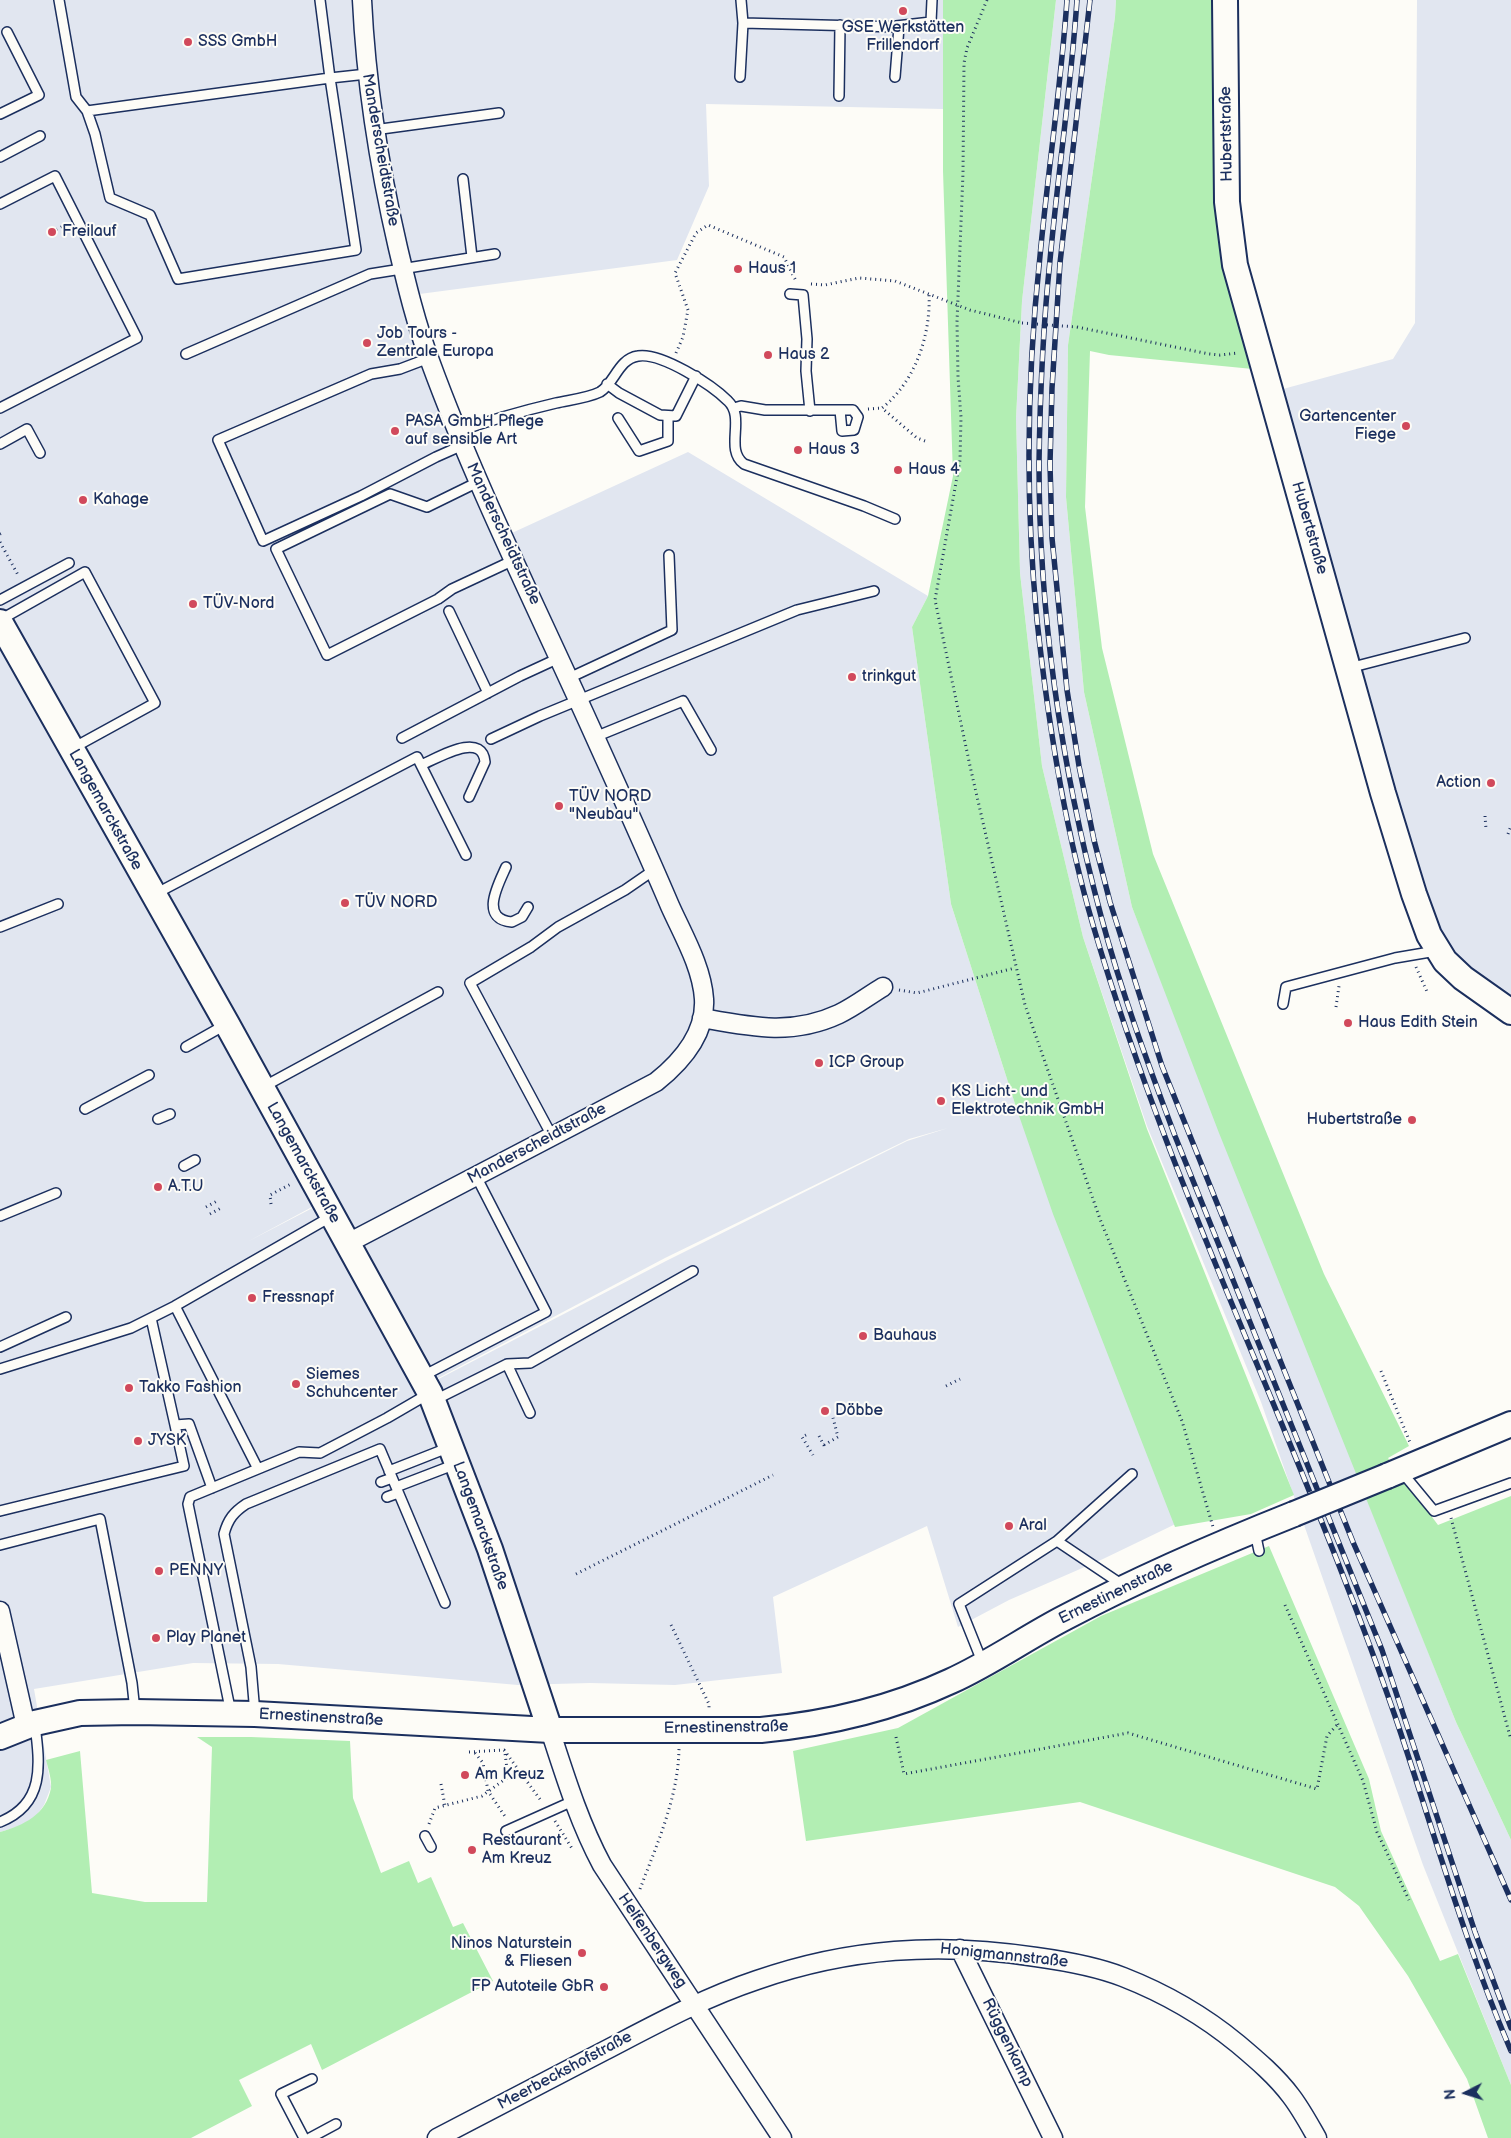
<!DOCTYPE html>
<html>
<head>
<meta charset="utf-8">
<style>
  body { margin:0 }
  #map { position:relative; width:1511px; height:2138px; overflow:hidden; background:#fdfcf7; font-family:"Balsamiq Sans",sans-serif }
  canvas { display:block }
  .north { position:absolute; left:1441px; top:2068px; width:50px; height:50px; -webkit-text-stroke:4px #fdfcf7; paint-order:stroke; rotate:265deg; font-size:14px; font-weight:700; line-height:20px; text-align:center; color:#1b2f5e }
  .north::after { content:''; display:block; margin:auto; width:18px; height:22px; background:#1b2f5e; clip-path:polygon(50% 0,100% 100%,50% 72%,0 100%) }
</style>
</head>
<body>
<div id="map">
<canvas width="1511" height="2138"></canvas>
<div class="north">N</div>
</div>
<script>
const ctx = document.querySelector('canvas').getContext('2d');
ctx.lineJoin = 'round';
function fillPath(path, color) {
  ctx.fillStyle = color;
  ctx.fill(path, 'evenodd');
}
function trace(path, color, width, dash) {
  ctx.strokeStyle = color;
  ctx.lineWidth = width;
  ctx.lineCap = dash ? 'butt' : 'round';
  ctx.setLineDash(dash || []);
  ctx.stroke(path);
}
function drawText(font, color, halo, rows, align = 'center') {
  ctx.font = font + ' "Balsamiq Sans",sans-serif';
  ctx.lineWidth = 4;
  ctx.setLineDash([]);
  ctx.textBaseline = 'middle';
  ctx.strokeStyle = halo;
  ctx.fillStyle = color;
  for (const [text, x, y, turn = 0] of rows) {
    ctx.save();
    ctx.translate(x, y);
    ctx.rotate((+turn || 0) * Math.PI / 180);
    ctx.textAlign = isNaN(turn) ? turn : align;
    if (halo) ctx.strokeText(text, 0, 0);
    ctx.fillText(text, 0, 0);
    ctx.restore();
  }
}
fillPath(new Path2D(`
  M0,0H943V109L706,104L709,186L677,260L412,295L501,538L688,452L928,596L912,627L951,904L1016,1107L1188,1518L1103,1559L1009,1600L958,1627L927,1526L773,1597L782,1673L675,1685L590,1683L518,1685L278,1664L193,1663L34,1689L51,1787L44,1805L34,1819L21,1826L0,1832ZM948,1128L907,1141L666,1261L425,1386L324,1202L247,1242L325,1200L427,1384L665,1258L909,1139Z
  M1056,0H1116L1115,17L1068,345L1066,497L1084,692L1132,907L1456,1722L1511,1840V2085L1423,1865L1261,1402L1147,1126L1083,937L1042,766L1020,573L1016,418L1022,301Z
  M1417,0H1511V1008L1445,959L1272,392L1393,359L1415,323Z`), '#e1e6f0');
fillPath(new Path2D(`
  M943,0H1056L1022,301L1016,418L1020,573L1042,766L1083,937L1147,1129L1294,1495L1251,1514L1175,1527L1053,1214L1016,1107L951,904L912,627L928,596L953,476L943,171Z
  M1116,0H1214L1226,200L1263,370L1109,355L1090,351L1085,507L1102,648L1153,854L1324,1274L1409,1446L1388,1458L1438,1525L1511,1496V1840L1456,1722L1219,1133L1132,907L1084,692L1066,497L1068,345L1115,17Z
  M1269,1546L1369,1779L1381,1831L1440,1961L1458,1954L1511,2085V2138H1488L1467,2079L1408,1976L1359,1906L1335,1887L1080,1802L806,1841L793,1751L898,1728L1101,1616Z
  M197,1737H251L350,1741L353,1798L381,1873L409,1861L418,1883L431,1877L453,1927L463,1923L493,1981L322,2070L311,2044L239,2080L252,2106L191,2138H0V1832C24,1825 46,1815 51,1788C52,1780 48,1768 46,1760L80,1751L92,1893L145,1902H207L212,1747Z`), '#b2eeb3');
const lane = new Path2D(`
  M59,0L76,97L87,111L95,134L110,198L150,215L178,279L356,250L330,78L320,0
  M743,23L899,27L895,77
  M896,26L931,22L932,0
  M740,77L743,23L741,0
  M839,96L840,25
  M87,111L330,78L367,74
  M0,114L39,95L7,32
  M374,130L499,113
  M0,157L40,136
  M463,179L472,257
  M0,204L55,176L137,338L0,408
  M790,294L803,295L807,339L806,371L810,411
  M186,354L370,274L495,254
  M429,358L400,369L371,374L218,440L263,541L361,496L436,457L463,445
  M607,384L619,393L660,415L676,416L696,376
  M734,408L741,406L765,410H853L858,417L854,430L842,431L840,410
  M618,418L639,451L668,441V416
  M457,432C490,420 522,411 556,403C569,400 588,398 600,392C615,383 618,359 638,356C661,352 712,385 728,401C746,418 724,449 744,464L864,506L895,519
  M0,444L27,429L40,453
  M478,482L427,507L390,494L276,549L327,655L438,599L452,589L514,560
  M0,600L69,563
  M449,611L488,693
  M0,620L85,572L155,703L73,748
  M1349,668L1465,638
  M569,678L672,630L669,555
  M595,737L683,701L711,750
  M402,738L520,676L559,658
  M491,739L540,716L797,610L874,591
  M421,765C436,759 482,730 485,762L469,797
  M506,867C498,885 479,919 512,922L522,917L528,907
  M155,894L417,757L466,855
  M0,927L58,904
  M1283,1004L1286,987L1395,958L1436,951
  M186,1047L225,1025
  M263,1087L438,992
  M85,1109L149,1075
  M158,1119L170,1114
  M552,1136L470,983L531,947L558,927L625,890L654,870
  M184,1166L195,1160
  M0,1216L56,1193
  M175,1306L151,1318L175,1425L189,1424L212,1488
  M0,1347L66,1317
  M507,1364L530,1363L693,1271
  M0,1369L131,1328L151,1318
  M421,1377L546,1312L476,1176
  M433,1401L507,1364L530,1413
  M258,1469L175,1306L332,1216
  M389,1471L450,1447
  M1401,1471L1434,1511L1511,1483
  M381,1482L392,1478
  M396,1487L456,1464
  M387,1497L398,1493
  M0,1511L184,1466L175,1425
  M1255,1532L1259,1551
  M1057,1541L1124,1586
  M0,1545L100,1519L132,1683L135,1711
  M983,1664L959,1604L1057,1541L1132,1474
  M231,1713L188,1504L190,1497L299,1452L320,1453L387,1418L430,1393
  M255,1714L251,1667L224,1534C228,1519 234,1512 246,1504L380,1449L445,1603
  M0,1822C45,1804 40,1765 35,1725
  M506,1831L573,1801
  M425,1836L431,1847
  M304,2138L281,2094L312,2079
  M310,2138L336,2124`);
const street = new Path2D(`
  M702,1018C751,1027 792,1036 839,1014C854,1007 868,996 883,987
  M348,1243L656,1082C681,1062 706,1034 704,999C702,967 683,935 670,906C647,852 623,799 599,746C542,618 478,492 430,361C416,324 407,286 398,248C379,166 366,84 362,0
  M0,1611L26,1726
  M550,1730C565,1776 579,1822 602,1865L782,2138
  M960,1949L1053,2138
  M437,2138C492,2109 548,2080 604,2051C654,2025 703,1998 757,1980C849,1948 939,1942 1036,1957C1065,1961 1095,1966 1123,1977C1164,1993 1204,2016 1238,2044C1257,2060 1276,2076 1291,2096C1301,2109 1309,2124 1317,2138`);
const secondary = new Path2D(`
  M1225,0L1227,202L1235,265L1383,793L1414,894L1429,935L1445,961L1463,978L1511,1012
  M0,622L227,1024L430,1393L490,1549L550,1730
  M1387,1476L1511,1424
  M0,1737L35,1723L80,1713L135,1712L255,1714L550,1730H761C826,1724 891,1709 951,1681C991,1663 1027,1637 1066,1617C1140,1578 1216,1545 1294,1514`);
trace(lane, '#1b2f5e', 12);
trace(street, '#1b2f5e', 21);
trace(secondary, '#1b2f5e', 28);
trace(new Path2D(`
  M987,0L967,48L964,63L963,173L957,322L958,377L961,417L960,460L935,600L970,766L1025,1005L1100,1219L1182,1421L1213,1527
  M52,232L65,225
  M811,284L825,285L859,278L895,281L970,310L1022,323
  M1077,327L1209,354L1220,355L1238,353
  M676,353L683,337L688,310L675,273L696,233L708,225L784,257L796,281
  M868,409L882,408
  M925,441L917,438L882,408C916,381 931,334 929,293
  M0,534L2,533
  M0,542L18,575
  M1485,816L1486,829
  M1508,834L1511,826
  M1416,967L1428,994
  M899,990L917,993L1015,968
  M1336,1007L1339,986
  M271,1204L270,1195L291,1184
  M206,1207L217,1201
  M210,1214L221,1208
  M1381,1371L1411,1445
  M946,1386L960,1379
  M806,1435L802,1437L813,1455
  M819,1436L826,1449
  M824,1445L838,1437L832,1414
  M1451,1518L1511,1740
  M576,1574L773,1475
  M1285,1605L1363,1781L1377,1832L1409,1900
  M671,1625L709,1704V1709
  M896,1737L904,1774L1128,1733L1317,1789L1327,1736L1337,1725
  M469,1752L504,1750L542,1802
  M475,1753L483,1763L488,1791L506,1818
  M441,1784L445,1806
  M555,1821L573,1850
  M429,1824L435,1808L482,1796L508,1777L505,1753
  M640,1889C657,1844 678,1798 679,1749`), '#1b2f5e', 3, [1, 4]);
trace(lane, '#fdfcf7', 9);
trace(street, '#fdfcf7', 18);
trace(secondary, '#fdfcf7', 24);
const rail = new Path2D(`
  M1067,0C1061,85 1048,171 1040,256C1027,376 1025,499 1037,620C1048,722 1064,826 1093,925C1159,1152 1262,1365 1347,1586C1364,1629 1380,1673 1395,1716C1433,1828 1464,1942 1511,2051
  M1077,0C1071,87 1058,173 1050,260C1043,327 1040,395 1039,463C1039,615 1062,770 1101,916C1121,991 1148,1064 1175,1136L1382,1650L1475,1932L1511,2028
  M1090,0L1060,263L1052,388L1050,464L1052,538L1067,690L1079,766L1094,840L1110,902L1162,1066L1353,1542L1511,1900`);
trace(rail, '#1b2f5e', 5.5);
trace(rail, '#fdfcf7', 4, [11]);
const secondaryBridge = new Path2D(`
  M1294,1514L1387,1476`);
trace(secondaryBridge, '#1b2f5e', 28, []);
trace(new Path2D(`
  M1022,323L1077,327`), '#1b2f5e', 3, [1, 4]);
trace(secondaryBridge, '#fdfcf7', 24);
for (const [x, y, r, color] of [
  [903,11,5,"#d1495b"],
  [188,42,5,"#d1495b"],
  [52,232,5,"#d1495b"],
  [738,269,5,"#d1495b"],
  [367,343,5,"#d1495b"],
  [768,355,5,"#d1495b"],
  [1406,426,5,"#d1495b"],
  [395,431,5,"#d1495b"],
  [798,450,5,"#d1495b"],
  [898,470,5,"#d1495b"],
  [83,500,5,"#d1495b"],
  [193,604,5,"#d1495b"],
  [852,677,5,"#d1495b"],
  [1491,783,5,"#d1495b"],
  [559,806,5,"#d1495b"],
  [345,903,5,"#d1495b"],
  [1348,1023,5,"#d1495b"],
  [819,1063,5,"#d1495b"],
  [941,1101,5,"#d1495b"],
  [1412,1120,5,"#d1495b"],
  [158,1187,5,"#d1495b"],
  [252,1298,5,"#d1495b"],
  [863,1336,5,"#d1495b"],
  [296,1384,5,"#d1495b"],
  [129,1388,5,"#d1495b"],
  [825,1411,5,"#d1495b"],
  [138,1441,5,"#d1495b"],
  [1009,1526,5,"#d1495b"],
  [159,1571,5,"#d1495b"],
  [156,1638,5,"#d1495b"],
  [465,1775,5,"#d1495b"],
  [472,1850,5,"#d1495b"],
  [582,1953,5,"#d1495b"],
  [604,1987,5,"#d1495b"]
]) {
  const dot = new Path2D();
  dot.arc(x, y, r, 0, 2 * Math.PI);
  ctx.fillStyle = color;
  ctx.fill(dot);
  trace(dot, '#fdfcf7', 2);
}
drawText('16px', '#1b2f5e', '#fdfcf7', [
  ["GSE Werkstätten",903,28,"center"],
  ["Frillendorf",903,46,"center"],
  ["SSS GmbH",198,42],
  ["Freilauf",62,232],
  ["Haus 1",748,269],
  ["Job Tours -",377,334],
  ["Zentrale Europa",377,352],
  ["Haus 2",778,355],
  ["Gartencenter",1396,417,"right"],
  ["Fiege",1396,435,"right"],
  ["PASA GmbH Pflege",405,422],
  ["auf sensible Art",405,440],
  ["Haus 3",808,450],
  ["Haus 4",908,470],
  ["Kahage",93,500],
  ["TÜV-Nord",203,604],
  ["trinkgut",862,677],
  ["Action",1481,783,"right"],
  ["TÜV NORD",569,797],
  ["\"Neubau\"",569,815],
  ["TÜV NORD",355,903],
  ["Haus Edith Stein",1358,1023],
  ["ICP Group",829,1063],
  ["KS Licht- und",951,1092],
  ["Elektrotechnik GmbH",951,1110],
  ["Hubertstraße",1402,1120,"right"],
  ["A.T.U",168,1187],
  ["Fressnapf",262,1298],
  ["Bauhaus",873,1336],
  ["Siemes",306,1375],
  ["Schuhcenter",306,1393],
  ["Takko Fashion",139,1388],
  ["Döbbe",835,1411],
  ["JYSK",148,1441],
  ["Aral",1019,1526],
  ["PENNY",169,1571],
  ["Play Planet",166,1638],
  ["Am Kreuz",475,1775],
  ["Restaurant",482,1841],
  ["Am Kreuz",482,1859],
  ["Ninos Naturstein",572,1944,"right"],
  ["& Fliesen",572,1962,"right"],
  ["FP Autoteile GbR",594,1987,"right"]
], 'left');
drawText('16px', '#1b2f5e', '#fdfcf7', [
  ["Hubertstraße",1227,134,-91],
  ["Manderscheidtstraße",380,150,80],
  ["Hubertstraße",1309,528,74],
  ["Manderscheidtstraße",503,534,65],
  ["Langemarckstraße",105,810,61],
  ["Manderscheidtstraße",537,1144,-28],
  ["Langemarckstraße",303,1163,61],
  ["Langemarckstraße",480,1526,70],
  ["Ernestinenstraße",1116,1593,-26],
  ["Ernestinenstraße",321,1718,3],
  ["Ernestinenstraße",726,1728,-1],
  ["Helfenbergweg",652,1941,56],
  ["Honigmannstraße",1004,1956,6],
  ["Rüggenkamp",1007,2043,64],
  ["Meerbeckshofstraße",565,2071,-28]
]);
</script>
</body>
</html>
